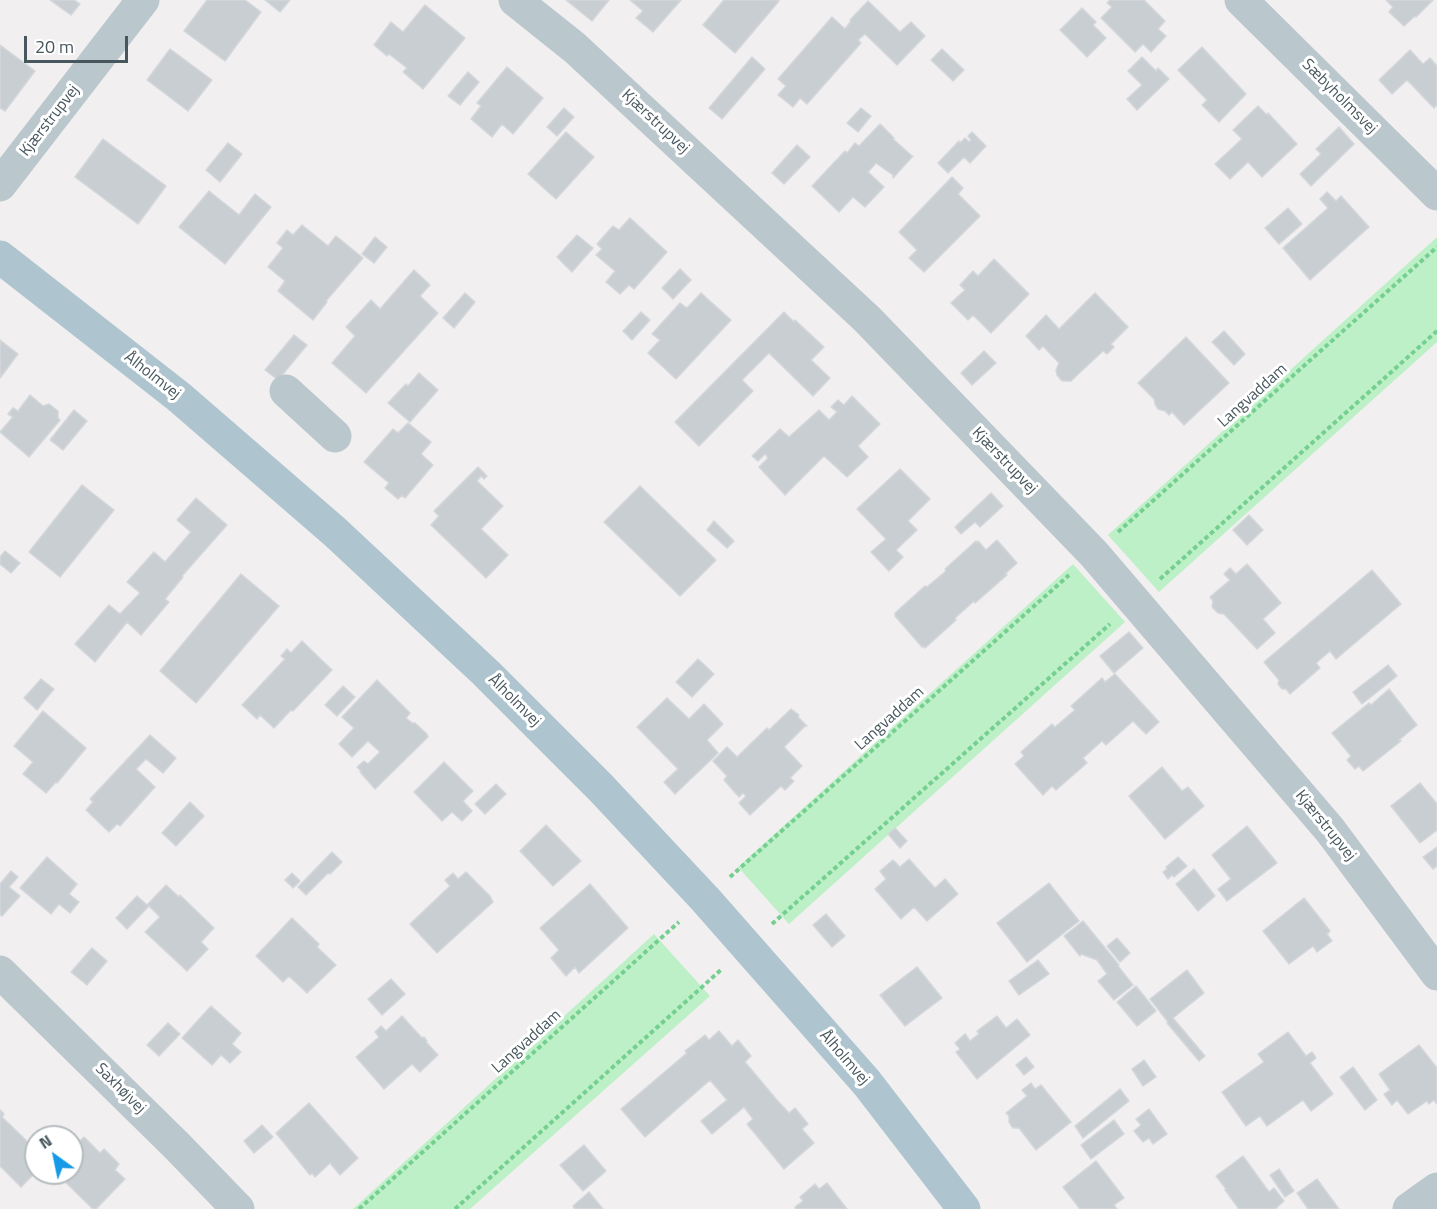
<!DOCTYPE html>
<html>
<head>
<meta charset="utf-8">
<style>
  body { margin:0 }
  #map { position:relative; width:1437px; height:1209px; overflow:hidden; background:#f2eff0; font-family:"Titillium Web",sans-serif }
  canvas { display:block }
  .north { position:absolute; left:24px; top:1125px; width:60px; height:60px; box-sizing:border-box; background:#fff; border:2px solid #b5bcbe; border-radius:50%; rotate:327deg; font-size:16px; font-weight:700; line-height:24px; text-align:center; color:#47575d }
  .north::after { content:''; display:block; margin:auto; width:21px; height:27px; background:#149ae7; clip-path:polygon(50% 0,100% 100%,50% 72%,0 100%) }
  .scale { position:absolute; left:24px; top:36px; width:104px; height:27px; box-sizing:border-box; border:3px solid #47575d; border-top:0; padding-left:8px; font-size:18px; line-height:21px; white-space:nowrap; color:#47575d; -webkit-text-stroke:4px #fff; paint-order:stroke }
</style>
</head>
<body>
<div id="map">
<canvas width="1437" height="1209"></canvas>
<div class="north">N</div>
<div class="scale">20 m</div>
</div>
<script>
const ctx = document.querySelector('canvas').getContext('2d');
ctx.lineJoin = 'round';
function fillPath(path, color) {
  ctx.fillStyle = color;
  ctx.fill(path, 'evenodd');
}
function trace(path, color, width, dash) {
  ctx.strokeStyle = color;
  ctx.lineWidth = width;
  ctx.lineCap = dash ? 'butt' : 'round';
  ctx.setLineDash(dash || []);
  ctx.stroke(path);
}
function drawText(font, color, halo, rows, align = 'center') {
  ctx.font = font + ' "Titillium Web",sans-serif';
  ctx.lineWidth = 6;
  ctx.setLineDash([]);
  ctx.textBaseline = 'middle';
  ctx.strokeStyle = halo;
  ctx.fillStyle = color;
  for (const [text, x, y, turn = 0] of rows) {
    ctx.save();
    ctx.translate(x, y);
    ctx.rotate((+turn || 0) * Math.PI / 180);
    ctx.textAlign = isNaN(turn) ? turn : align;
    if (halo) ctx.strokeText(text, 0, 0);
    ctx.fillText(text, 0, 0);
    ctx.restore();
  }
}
fillPath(new Path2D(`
  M1437,237V342L1159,592L1108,535Z
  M1073,564L1125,622L789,924L738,867Z
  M654,934L710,996L470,1209H353Z`), '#bdf0c6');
const building = new Path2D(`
  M50,0H74L80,4L71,15Z
  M207,0H245L261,12L225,61L184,31Z
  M265,0H290L280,12Z
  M566,0H609L592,21Z
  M630,0H681L653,32L636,18L643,11Z
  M724,0H778L779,1L735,53L703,25Z
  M1110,0H1144L1165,21L1158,29L1166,36L1151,52L1143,44L1135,52L1101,18L1112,7L1107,3Z
  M1386,0H1433L1416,17L1415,16L1404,26L1389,12L1393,7Z
  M868,1L900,32L911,22L925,36L897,65L865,34L858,40L861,43L807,104L800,98L793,107L778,95L786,86L778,79L832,17L845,29L851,21L850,20Z
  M425,5L465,38L423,89L403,72L407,68L389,54L387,56L374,45L391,22L403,32Z
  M1082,8L1096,22L1093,25L1106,38L1087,57L1060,30Z
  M0,45L35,71L5,111L0,108Z
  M1202,47L1246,94L1219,122L1202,105L1207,100L1178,70Z
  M170,49L212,80L188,111L147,80Z
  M942,49L964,70L953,81L931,60Z
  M1410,50L1423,64L1430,58L1437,66V105L1434,108L1407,80L1392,94L1379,80Z
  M752,57L765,69L722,119L709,108Z
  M1142,57L1156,71L1158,68L1169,79L1137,110L1127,99L1142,85L1128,71Z
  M507,67L543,98L513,134L502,124L492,137L471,119L481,106L477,103Z
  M468,72L479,82L460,105L448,96Z
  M1258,106L1267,115L1268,113L1297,144L1262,177L1248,162L1230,179L1215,164L1242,139L1233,130Z
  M564,108L574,117L557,136L547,127Z
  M861,108L871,116L858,132L847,123Z
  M880,124L894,138L893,139L912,156H913L893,178V175L876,163L868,172L884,187L865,207L853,197L839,212L812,186L845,151L847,153L855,143L859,146Z
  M1339,127L1354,144L1311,186L1300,174L1321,154L1316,149Z
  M566,132L594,157L556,199L528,174Z
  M972,132L986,146L970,163L964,157L948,173L938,163L959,141L960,143L965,138L969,142L971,140L968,136Z
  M103,139L166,186L138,224L75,177Z
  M228,143L242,154L220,182L206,170Z
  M797,145L810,157L784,184L772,173Z
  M952,177L963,188L958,194L980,216L924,272L909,258L917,250L899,232Z
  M209,191L239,215L255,194L271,207L225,264L179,227Z
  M1327,192L1336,201L1341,196L1369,227L1310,280L1283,248L1328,208L1320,199Z
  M1288,208L1302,224L1279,244L1265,228Z
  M630,218L667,252L634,289L629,285L620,294L606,282L615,271L596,255L602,249L597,244L613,226L619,230Z
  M302,225L328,246L336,236L363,258L326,301L327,302L313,320L278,291L285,281L268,267L283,248L277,243L287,230L293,235Z
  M577,235L593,248L572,272L557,257Z
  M375,237L387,247L374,263L362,254Z
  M994,259L1029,294L991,333L973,315L968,320L951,303L965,290L960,285L973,271L978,276Z
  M680,269L691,280L673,299L662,288Z
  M414,270L430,285L420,296L438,313L366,393L332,363L355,336L346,327L371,300L380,309Z
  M465,293L475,302L454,328L443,318Z
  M701,293L731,320L676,379L648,353L660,340L652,334L680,303L687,308Z
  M1095,293L1128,327L1111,344L1114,347L1107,354L1103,351L1074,378L1071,381H1062L1057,375L1056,370L1059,363L1043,346L1039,350L1026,336L1046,315L1059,329Z
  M641,312L650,320L632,340L623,331Z
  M784,312L794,322L795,320L824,347L811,360L830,378L813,396L769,353L742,380L753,391L699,446L675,422Z
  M1224,331L1245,354L1234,365L1212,342Z
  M294,335L307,345L278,380L265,370Z
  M1186,337L1229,383L1184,425L1172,412L1169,415L1165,411L1158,409L1155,404L1154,399L1138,383Z
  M0,340L18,354L0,378Z
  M984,351L996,363L972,385L961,373Z
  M419,373L438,390L410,422L388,403L406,384L408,386Z
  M30,395L43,406L49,404L58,411V418L60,420L29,457L0,432L13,417L8,414L13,408L18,411Z
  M852,396L880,424L858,446L868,457L847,477L824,456L785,495L759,467L768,458L765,454L758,461L752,456L780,429L789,437L819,410L829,420L837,412L831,407L838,400L844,405Z
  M74,410L87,421L63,450L50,440Z
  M408,423L431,442L421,454L433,465L405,498L402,495L398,499L385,488L389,483L364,462L393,429L398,433Z
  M478,467L487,476L484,479L481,476L477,481L503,506L481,529L508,555L486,578L431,525L439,516L434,511Z
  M900,469L930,499L908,521L917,530L896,550L903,557L889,571L871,552L886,539L857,509Z
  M82,485L114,510L60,577L29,552Z
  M640,486L716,560L680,596L604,522Z
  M991,493L1003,506L980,527L975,522L961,534L955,527Z
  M196,498L227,525L182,576L183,577L165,599L169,602L141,635L127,622L95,662L75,644L109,605L120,614L140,593L127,582L154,552L165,562L191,532L177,520Z
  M1249,515L1263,530L1247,545L1233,530Z
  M714,521L734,541L727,548L707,530Z
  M997,540L1017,563L1005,574L1007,575L975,603L974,601L964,610L955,618L956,620L925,648L924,646L922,647L895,616V613L925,586L927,587L946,571L945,569L976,541L977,543L978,541L986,550Z
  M5,551L20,563L11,573L0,564V557Z
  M1247,564L1281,603L1263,619L1275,633L1257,649L1224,614L1218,613L1212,607L1213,601L1210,597L1230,580L1224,574L1230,568L1236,574Z
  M1372,570L1401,604L1336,659L1330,651L1316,663L1320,668L1290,694L1286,689H1282L1278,684L1279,680L1264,662Z
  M241,574L279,606L196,703L160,671Z
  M1129,632L1143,648L1114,673L1100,656Z
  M302,641L332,670L293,711L291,710L274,728L260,715L257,719L242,705L285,659L281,656L287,649L291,653Z
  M698,659L714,674L692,697L676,682Z
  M1388,665L1397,676L1362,704L1353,692Z
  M1115,674L1159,722L1146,734L1133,721L1106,745L1102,741L1093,749L1083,758L1087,763L1056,790L1052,786L1043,795L1015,764L1024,756L1021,752L1052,724L1055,727L1075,710L1071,706L1102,678L1105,682Z
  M41,679L54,689L37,710L24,698Z
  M377,680L410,713L406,718L412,723H415L427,734L428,737L375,789L360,772L361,771L357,767L364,761L368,764L380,752L368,741L352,757L339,744L354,728L342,717Z
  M343,686L355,697L337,716L325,705Z
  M1389,689L1417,725L1399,740L1401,741L1363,771L1359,766L1355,769L1347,760L1351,756L1332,733L1369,703L1371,705Z
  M667,698L689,719L704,704L723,724L707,740L718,753L675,794L664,782L678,769L637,727Z
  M791,709L799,715L798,717L807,726H805L784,747L802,766L790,778L794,781L785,790L781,786L750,815L739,803L746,796L743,793L739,797L724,780L727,776L713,761L727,747L737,757L767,728L769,730Z
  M43,711L86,748L57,783L56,782L46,793L23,774L33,762L14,746Z
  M150,735L176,758L163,773L146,759L136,769L155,787L120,826L117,824L109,832L86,810L93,802L90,799Z
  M444,762L473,791L463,801L472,811L462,821L452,812L442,821L414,792Z
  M1162,767L1182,791L1188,787L1204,806L1165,839L1129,796Z
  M1420,783L1437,804V830L1420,843L1391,806Z
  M496,784L506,794L485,814L475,804Z
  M190,802L204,816L176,846L162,833Z
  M546,825L581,861L553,886L520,851Z
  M1247,826L1277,863L1227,901L1218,889L1231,879L1212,855Z
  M895,828L907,841L900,848L888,834Z
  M1437,847V866L1433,869L1423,857Z
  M332,852L342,862L330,874L328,873L306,895L298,887Z
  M47,857L77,884L69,894L79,902L70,913L59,904L51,914L20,888Z
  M1178,857L1187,866L1174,877L1172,875L1168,879L1163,872L1167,869L1166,867Z
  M909,859L935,888L945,879L958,894L927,921L914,907L901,919L875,889L886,879L880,871L893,860L900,867Z
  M1194,869L1215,896L1198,911L1176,884Z
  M11,871L18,877L9,887L20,896L2,916L0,915V884Z
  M466,872L490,896L493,902L437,953L410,924L450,886L445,880L453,873L458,879Z
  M292,873L300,881L293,888L285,880Z
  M1049,883L1079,921L1027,962L997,923Z
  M590,884L628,928L579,973L575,967L566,976L551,958L559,950L540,928Z
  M166,885L179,897L180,895L214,928L201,942L208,949L187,971L145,932L160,917L149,906L127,929L116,918L137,896L147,905Z
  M1304,898L1330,931L1327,934L1332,941L1317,952L1313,946L1289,964L1263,931Z
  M826,914L845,936L832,947L813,925Z
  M292,918L319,944L317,947L336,965L307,993L289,976L283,982L256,956Z
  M1083,921L1119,965L1118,966L1133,985L1114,1000L1098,981L1107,974L1097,960L1081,954L1080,956L1064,936Z
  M1117,938L1130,953L1120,962L1107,946Z
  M92,948L107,961L87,985L71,972Z
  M1038,960L1049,974L1019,995L1009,981Z
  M917,967L942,998L905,1026L880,995Z
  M1187,970L1204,993L1173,1018L1205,1056L1199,1061L1167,1023L1168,1022L1150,999Z
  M391,979L405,994L382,1015L368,999Z
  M1136,986L1156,1011L1137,1026L1117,1002Z
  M211,1006L241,1033L232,1044L241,1052L230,1063L221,1055L212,1065L182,1038Z
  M402,1016L422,1038L424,1037L427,1041L426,1042L438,1055L420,1072L412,1064L384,1089L356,1057L379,1037L375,1032L381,1026L386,1031Z
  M997,1016L1006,1028L1017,1019L1030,1035L977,1079L956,1052L960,1049L955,1043L965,1034L970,1041L979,1034L977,1031Z
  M168,1023L180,1034L159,1056L147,1045Z
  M719,1031L732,1046L738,1040L751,1056L745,1062L776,1099L789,1113L795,1108L808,1124L802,1129L814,1143L784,1169L747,1124L753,1119L744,1107L712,1134L701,1121L727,1100L710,1080L645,1137L621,1109L687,1053L685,1051L705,1035L709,1040Z
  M1288,1032L1306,1056L1312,1052L1316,1058L1310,1063L1333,1094L1311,1111L1303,1100L1267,1126L1260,1116L1246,1126L1222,1092L1264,1062L1258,1054Z
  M1419,1045L1437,1068V1104L1434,1100L1429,1104L1427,1101L1408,1114L1397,1100L1392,1105L1384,1094L1390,1090L1379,1074Z
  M1026,1057L1034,1067L1024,1075L1016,1065Z
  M1144,1060L1156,1077L1143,1086L1132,1069Z
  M1353,1067L1377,1100L1365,1110L1340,1077Z
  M1031,1083L1035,1089L1041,1085L1071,1122L1036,1150L1019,1128H1013L1009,1122V1116L1006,1113L1027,1096L1022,1090Z
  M1120,1089L1129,1101L1083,1138L1075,1126Z
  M309,1103L358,1158L340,1175L330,1163L315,1177L312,1173L310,1175L276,1133Z
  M1149,1109L1167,1134L1153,1144L1149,1138L1143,1142L1134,1131L1141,1125L1136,1119Z
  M0,1110L4,1114L2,1117L36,1150V1172L21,1187L0,1166Z
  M1114,1120L1124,1134L1091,1159L1081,1145Z
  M262,1125L273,1137L254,1153L244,1141Z
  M84,1137L100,1153L104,1149L119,1164L115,1170L125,1179L96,1209H93L56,1173H72V1144L74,1146Z
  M584,1145L606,1171L583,1191L560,1165Z
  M1243,1156L1269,1192L1274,1188L1284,1201L1275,1209H1239L1225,1190L1226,1189L1216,1176Z
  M1096,1161L1124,1198L1114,1205L1117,1209H1080L1063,1187Z
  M1279,1169L1294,1191L1285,1197L1270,1175Z
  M1317,1179L1339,1209H1308L1297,1193Z
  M827,1183L847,1209H796L795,1207L803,1201L800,1197L815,1184L819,1189Z
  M589,1192L603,1209H575L573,1206Z`);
fillPath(building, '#c9ced2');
trace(building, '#d3d7db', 1.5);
trace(new Path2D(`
  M1118,532L1437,247
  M1160,579L1437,331
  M730,877L1069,575
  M772,924L1110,624
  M359,1209L679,922
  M455,1209L722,969`), '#74cf90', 4, [4.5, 3]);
trace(new Path2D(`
  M515,0L575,48L867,319L1094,554L1330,830L1437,974
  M1241,0L1437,194
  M0,185L143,0
  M286,391L335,436
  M0,972L177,1146L238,1209
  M1409,1209L1437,1189`), '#bac7cd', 33);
trace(new Path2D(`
  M0,257L179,397L335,532L486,673L601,788L705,899L867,1083L964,1209`), '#aec5cf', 33);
drawText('16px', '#47575d', '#fff', [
  ["Sæbyholmsvej",1339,97,45],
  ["Kjærstrupvej",50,121,-52],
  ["Kjærstrupvej",655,122,43],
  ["Ålholmvej",152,376,38],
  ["Langvaddam",1253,396,-42],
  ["Kjærstrupvej",1004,461,46],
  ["Ålholmvej",514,701,45],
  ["Langvaddam",890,719,-42],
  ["Kjærstrupvej",1325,826,51],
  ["Langvaddam",527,1042,-42],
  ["Ålholmvej",844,1058,49],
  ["Saxhøjvej",120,1089,45]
]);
</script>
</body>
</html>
